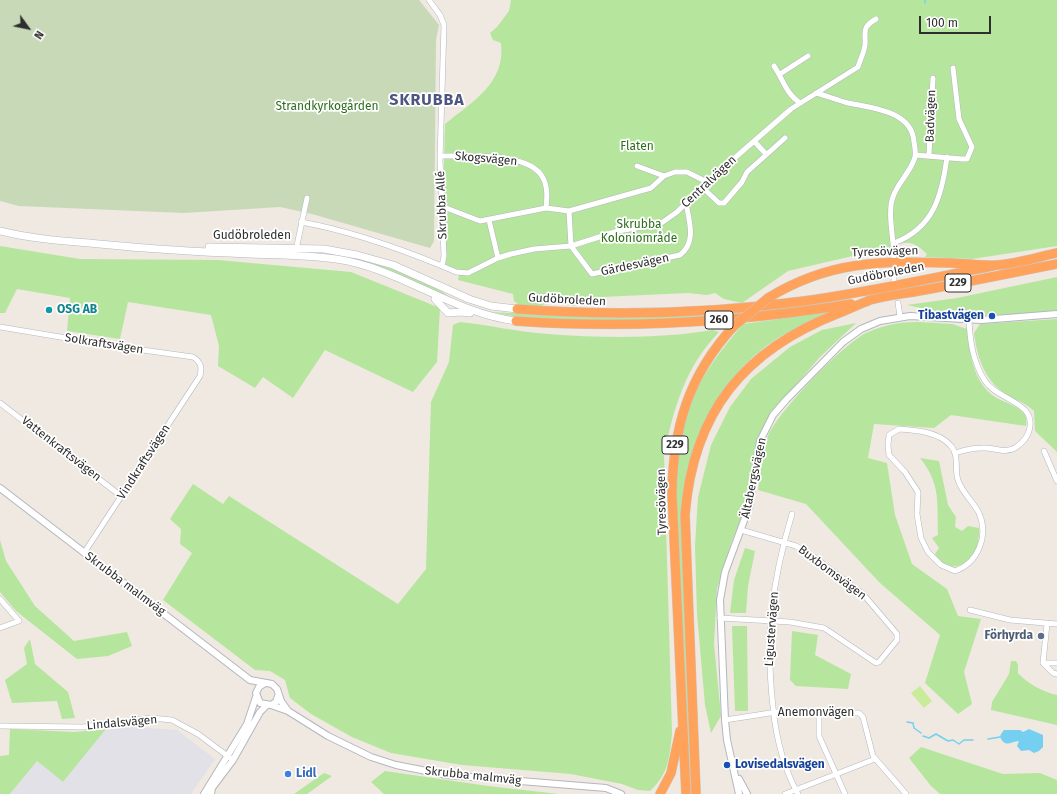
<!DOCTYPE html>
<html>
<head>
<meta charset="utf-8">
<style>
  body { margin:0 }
  #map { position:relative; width:1057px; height:794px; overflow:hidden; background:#efe9e1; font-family:"Fira Sans",sans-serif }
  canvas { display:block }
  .north { position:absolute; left:8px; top:8px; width:40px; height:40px; -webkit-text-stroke:3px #fff; paint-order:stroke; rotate:123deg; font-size:11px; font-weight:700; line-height:16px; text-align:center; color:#2e2e2e }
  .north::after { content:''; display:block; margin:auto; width:14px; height:18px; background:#2e2e2e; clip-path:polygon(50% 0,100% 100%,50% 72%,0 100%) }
  .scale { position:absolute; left:919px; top:16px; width:72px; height:18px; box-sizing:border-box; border:2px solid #2e2e2e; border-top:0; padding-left:5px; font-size:12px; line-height:14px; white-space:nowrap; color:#2e2e2e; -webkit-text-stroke:3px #fff; paint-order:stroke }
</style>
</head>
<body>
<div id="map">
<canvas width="1057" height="794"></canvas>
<div class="north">N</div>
<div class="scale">100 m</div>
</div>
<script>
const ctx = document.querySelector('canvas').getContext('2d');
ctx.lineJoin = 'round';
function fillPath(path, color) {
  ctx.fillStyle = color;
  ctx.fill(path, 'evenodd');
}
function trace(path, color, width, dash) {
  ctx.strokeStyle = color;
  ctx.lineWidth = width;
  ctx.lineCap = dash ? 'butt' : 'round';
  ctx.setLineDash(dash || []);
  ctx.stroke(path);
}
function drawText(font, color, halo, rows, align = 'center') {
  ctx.font = font + ' "Fira Sans",sans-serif';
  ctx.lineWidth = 3.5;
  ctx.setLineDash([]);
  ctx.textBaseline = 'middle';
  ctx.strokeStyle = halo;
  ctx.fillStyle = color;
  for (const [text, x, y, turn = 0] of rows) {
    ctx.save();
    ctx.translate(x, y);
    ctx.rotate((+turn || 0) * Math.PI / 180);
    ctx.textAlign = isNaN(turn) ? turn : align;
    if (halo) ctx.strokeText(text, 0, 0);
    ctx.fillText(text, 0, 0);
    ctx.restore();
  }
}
fillPath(new Path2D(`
  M133,727L177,730L215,759L191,794H10L37,761L63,782L106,729Z`), '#e3e1e8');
fillPath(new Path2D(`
  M511,0H1057V246L972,259L925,257L927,254C915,243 909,239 892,247L890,252L881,250L882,256L857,255L788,271L742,303L724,299L715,293L707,295L688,293L580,298L574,306L551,301L539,307L519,305L514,301L513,294L458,280L460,270L446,266L443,206L445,124C472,102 506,83 501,43L493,40L490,33L497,27L509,11Z
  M0,246L80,259L218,260L351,272L440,308L437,362L413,392L325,350L293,398L263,377L255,388L218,366L219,346L211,315L128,302L120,339L67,331L70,298L17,289L5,313H0Z
  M357,258C384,266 431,279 451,299L393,272L355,259Z
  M1057,277V310L1025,314L959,316L907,305L957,298Z
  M464,304L489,312L625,318L741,312L738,315C683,318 630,321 575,320C535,318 502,318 464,304Z
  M830,312C812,321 794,328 778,338C716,377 687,445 681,514L693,794H689C686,725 683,657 680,588C677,529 668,464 689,407C701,375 721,350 743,324Z
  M1057,319V452L1035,431L1034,411C1025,402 1014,400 1004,393C984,379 977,356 974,333L980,324Z
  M460,322C489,325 518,332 548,334C601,338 660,339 712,330L719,332C685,367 674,408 664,454L672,734C669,759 669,773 650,791L638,790L622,784L571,774L462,765L391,753L352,737L311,714L290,698L285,680L270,671L255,670L163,600L192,553L180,544L181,529L170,519L193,484L223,504L229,496L398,604L426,569L431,402L449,362L453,325Z
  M919,322L952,324L967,329C970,351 972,378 991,394C1002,404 1031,406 1026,426L951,415L934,428L874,424L868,458L887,463L895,515L912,564L947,589L958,616L981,619L964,672L972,704L958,714L925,683L940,635L880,583L806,504L758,490C761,472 762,453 768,436C778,412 842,345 866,333C883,325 900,322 919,322Z
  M856,323L820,357L768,417L759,436L741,519L731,543L717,589L714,644L721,716L711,733L705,705L697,614L695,546L698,497L711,445L730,407L751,379L790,347L822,330Z
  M920,458L939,461L948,505L956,517L955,527L962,531L968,526L979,528C979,534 979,541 977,547C969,567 949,575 935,554L939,548L932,538L938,535C937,503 941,484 920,458Z
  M0,540L6,561L35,606L74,641L127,632L132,646L108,656L77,659L16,611L0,592Z
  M745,548L755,551L748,586L746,613H730L734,580Z
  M732,626H747L748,711H735Z
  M792,631L818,635L815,655L851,674L848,689L796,686L790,680Z
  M30,639L35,664L68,692L75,718L62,719L57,701L12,703L5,680L27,664L24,648Z
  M1011,661H1016L1018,665V673C1028,684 1043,692 1057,695V725L991,710L992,702L1009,674Z
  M10,729L74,732L106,729L63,782L37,761L10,794H0V756L9,755Z
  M921,747L1003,774L1040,773L1057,780V794H940L931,786L909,758Z
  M385,771L488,786L559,794H384L371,782Z
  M324,773L332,776L307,794H294Z`), '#b6e59e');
fillPath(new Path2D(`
  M0,0H419L439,25L436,40L434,241L430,248L312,214L280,207L184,213L19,206L0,201Z`), '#c8d9b8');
fillPath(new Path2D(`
  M920,686L932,701L924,708L911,693Z`), '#c9ec9a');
fillPath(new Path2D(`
  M1029,729L1043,735V747L1039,751L1034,753L1029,750L1021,751L1017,746L1019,741C1011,741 1006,749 1000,737L1001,734L1004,730H1020L1023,732Z`), '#75cff0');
trace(new Path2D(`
  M925,0V3
  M907,722L913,723L914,728L921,733
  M923,736L929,738L936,734L948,741L953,740L959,744L964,740H973
  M988,739L1000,737`), '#75cff0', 1.5);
const minor = new Path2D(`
  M774,66C783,79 786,94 800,103
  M780,74L808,56
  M816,93C827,96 837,100 848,103C872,108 912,111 914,142C915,147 916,152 915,157C911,172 898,182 893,197C887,212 894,240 894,258
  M754,141L766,154
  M915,155L962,159H967L972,147L959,119L953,68
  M929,155L933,78
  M440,156C466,157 529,151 543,178C548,187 547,198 546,208
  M637,166L664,176L675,172H687L707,182
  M702,187L719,203H724L742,182L747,172L785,138
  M441,206L480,221L546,208L569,211L651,188L664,176
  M569,211L571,246L592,274L680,255C697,242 689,221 686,203
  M489,220L498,258
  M301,222C351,231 396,247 442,266L444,256L440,159L444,25L440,15L429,0
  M894,243C934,228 942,195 947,157
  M296,250L307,198
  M442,266L456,272L468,273L498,258L511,254L534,249L571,246L618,231L660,224L677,212L707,182L791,109L858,67C860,60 864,53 865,45C866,31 861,28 876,19
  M894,266V280
  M898,303L900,316
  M0,327L114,346L193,357C201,362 202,367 200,376L84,553
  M0,403L121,496
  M899,429C915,430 939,432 950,445C960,455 954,468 958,480C962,493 973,501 979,513C989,536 978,563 955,571L941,565L928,552L921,538L917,514L918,492L905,472L889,455L888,445L889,435Z
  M1044,451L1057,481
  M955,453C964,450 973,448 982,448C994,447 1004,454 1015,448C1021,444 1027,438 1029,431C1038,402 997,400 985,381C973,362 970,342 969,320
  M792,514C772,581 765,636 773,707C776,737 783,767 798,794
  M0,599L19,621L0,628
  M970,610L1010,620L1057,624
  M720,618L790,622L824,628L876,663L879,662L897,640V634L863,594L814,557L796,546L741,530
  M1047,624L1043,663H1057
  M1043,663L1053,673L1057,674
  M819,712V736L845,794
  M725,720L783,711L859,713L863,717L873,756L906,794
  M0,726L83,727L151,718L172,720L198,734L233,760
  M785,794L875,759`);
const tertiary = new Path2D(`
  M0,488L250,680L272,684L277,689L281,701L288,711L328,736L371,757L396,765L447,775L606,788L621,794
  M265,683L259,687L256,693L260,703L271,705L276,702L278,696
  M271,705L288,711
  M739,779L747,794
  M204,794L247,724L256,697
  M211,794L212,788L233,760L260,712L266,706
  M739,794L727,740L725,720L720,600L725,572L749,507L760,441L773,415L786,400L843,342L861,329L880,321L910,316L982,320L1057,314`);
const secondary = new Path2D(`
  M0,231C32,239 65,241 99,244C149,249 199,252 249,254C278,255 307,255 336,259C400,268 452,313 516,321
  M209,247L324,249L357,255L393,265L469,299L491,306L517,309
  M435,299L448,313L460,312L470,313`);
const motorway = new Path2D(`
  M768,298C830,260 881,261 952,263C967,264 983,266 997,265C1017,264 1038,257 1057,253
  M517,309C613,316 708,314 804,301C869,292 933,278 997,265
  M516,321C628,329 740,322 851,304
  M660,794L671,773L680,731
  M686,794L672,494C673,428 688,376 734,326
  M696,794L685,515C693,412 744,350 839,313C849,309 860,304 870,300C889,295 910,293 930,289C972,281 1015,272 1057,264`);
trace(minor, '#b4b7c1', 6);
trace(tertiary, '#b4b7c1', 8);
trace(secondary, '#b4b7c1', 8);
trace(motorway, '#c9c9c9', 10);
trace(minor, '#fff', 5);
trace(tertiary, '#fff', 6);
trace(secondary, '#fff', 7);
trace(motorway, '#ffa35c', 9);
const motorwayBridge = new Path2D(`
  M734,326L768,298`);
trace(motorwayBridge, '#c9c9c9', 10, []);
trace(motorwayBridge, '#ffa35c', 9);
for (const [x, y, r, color] of [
  [49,310,4,"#0f9aa8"],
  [992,316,4,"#1a4fb4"],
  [1041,636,4,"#5c6f8a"],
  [727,765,4,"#1a4fb4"],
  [288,774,4,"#3f7fe0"]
]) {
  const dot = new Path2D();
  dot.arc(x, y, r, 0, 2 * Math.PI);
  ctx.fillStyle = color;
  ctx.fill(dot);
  trace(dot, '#fff', 1.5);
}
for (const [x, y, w] of [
  [958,283,26],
  [719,320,28],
  [675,445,26]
]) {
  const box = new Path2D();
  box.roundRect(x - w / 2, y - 9, w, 18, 3);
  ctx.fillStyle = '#fff';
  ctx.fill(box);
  trace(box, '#2e2e2e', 1);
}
drawText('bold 11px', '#2e2e2e', null, [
  ["229",958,283],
  ["260",719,320],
  ["229",675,445]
]);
drawText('12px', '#2c6e1b', '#fff', [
  ["Strandkyrkogården",327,107],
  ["Flaten",637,147],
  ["Skrubba",639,225],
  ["Koloniområde",639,239]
]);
drawText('12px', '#2e2e2e', '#fff', [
  ["Badvägen",931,116,-88],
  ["Skogsvägen",486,159,5],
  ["Centralvägen",709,182,-43],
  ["Skrubba Allé",442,205,-92],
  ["Gudöbroleden",252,236],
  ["Tyresövägen",885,252,-2],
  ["Gärdesvägen",635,265,-12],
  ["Gudöbroleden",886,274,-11],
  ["Gudöbroleden",567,300,3],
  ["Solkraftsvägen",104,344,9],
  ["Vattenkraftsvägen",61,449,38],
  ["Vindkraftsvägen",144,462,-57],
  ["Ältabergsvägen",754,478,-78],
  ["Tyresövägen",662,502,-91],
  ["Buxbomsvägen",832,573,37],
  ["Skrubba malmväg",125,584,37],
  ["Ligustervägen",772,629,-86],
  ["Anemonvägen",816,713],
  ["Lindalsvägen",122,723,-5],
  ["Skrubba malmväg",473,776,6]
]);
drawText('bold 12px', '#0d838f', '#fff', [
  ["OSG AB",57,310]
], 'left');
drawText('bold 12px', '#164399', '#fff', [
  ["Tibastvägen",984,316],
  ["Lovisedalsvägen",735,765,"left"]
], 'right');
drawText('bold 12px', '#4e5e75', '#fff', [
  ["Förhyrda",1033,636]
], 'right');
drawText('bold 12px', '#366cbe', '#fff', [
  ["Lidl",296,774]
], 'left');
ctx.letterSpacing = '1px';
drawText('bold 16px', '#4d5680', '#fff', [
  ["SKRUBBA",427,101]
]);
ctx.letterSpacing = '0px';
</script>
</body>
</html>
